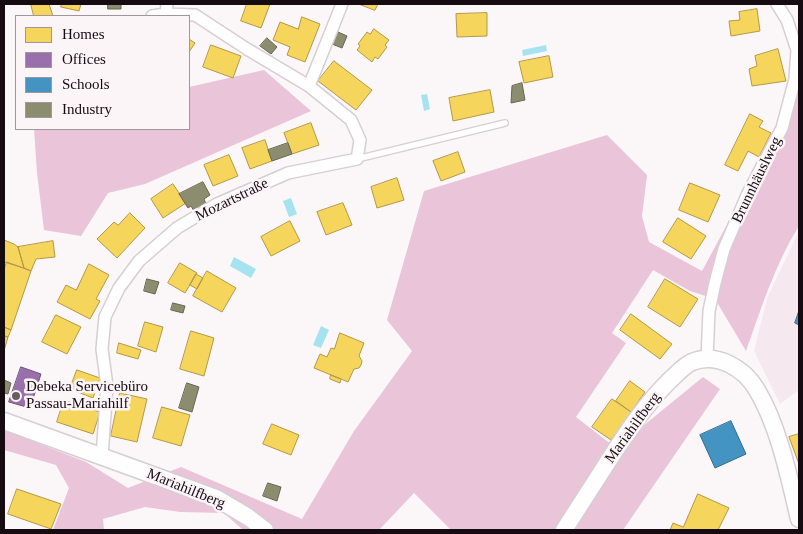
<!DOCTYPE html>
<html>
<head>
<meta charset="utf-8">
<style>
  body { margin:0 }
  #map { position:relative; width:803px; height:534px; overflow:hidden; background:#fbf6f8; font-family:"Times New Roman",serif }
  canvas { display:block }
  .frame { position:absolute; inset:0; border:5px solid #160b11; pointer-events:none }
  .legend { position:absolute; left:15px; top:15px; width:175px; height:115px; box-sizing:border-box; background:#fcf5f8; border:1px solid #a0979c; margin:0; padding:6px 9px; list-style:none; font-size:15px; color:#160b11 }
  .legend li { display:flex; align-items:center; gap:10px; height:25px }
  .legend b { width:25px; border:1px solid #a0979c }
</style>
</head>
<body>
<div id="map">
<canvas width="803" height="534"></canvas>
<div class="frame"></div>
<ul class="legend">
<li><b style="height:14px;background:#f6d55c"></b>Homes</li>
<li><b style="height:14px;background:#9970ab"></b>Offices</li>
<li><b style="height:14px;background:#4393c3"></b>Schools</li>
<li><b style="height:14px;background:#8c8c6e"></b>Industry</li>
</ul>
</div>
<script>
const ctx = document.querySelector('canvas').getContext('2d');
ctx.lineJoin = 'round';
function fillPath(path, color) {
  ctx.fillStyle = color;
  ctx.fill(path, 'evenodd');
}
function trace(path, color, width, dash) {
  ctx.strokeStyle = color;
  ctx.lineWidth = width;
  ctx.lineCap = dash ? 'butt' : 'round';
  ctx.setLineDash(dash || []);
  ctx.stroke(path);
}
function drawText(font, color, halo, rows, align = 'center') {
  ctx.font = font + ' "Times New Roman",serif';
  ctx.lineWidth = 5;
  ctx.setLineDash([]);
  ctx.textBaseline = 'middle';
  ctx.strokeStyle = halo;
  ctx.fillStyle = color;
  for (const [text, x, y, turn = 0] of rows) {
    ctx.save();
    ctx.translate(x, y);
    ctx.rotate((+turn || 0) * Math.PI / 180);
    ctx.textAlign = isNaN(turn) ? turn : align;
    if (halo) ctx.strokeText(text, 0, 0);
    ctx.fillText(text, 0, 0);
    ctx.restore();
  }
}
fillPath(new Path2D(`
  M799,231V390L780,404L754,351L767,298Z`), '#f5e9ef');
fillPath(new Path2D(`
  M264,70L311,111L145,184L108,193L81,236L44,230L37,173L34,129H189V87Z
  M799,91V226C775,264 761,309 746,351L715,299L690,291L653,270L612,333L626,343L576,417L616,448L703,377L720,389L623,530H451L414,493L379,530H243L224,513L180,512L145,507L103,519L104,530H53L69,488L56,465L4,450V430L86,462L128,488L181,467L302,519L354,431L412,351L387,320L424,191L607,135L647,175L642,216L649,242L702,271Z`), '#eac4d9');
fillPath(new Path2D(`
  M546,45L547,51L523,56L522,50Z
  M427,94L430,109L424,111L421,95Z
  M291,198L297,214L289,217L283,201Z
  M234,257L256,269L251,278L230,266Z
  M321,326L329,330L321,348L313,345Z`), '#a5e3f1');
const homes = new Path2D(`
  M31,4H49L53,16H34Z
  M62,4H81L79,11L61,7Z
  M247,4H270L261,28L241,21Z
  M359,4H378L375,10Z
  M757,9L760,31L731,36L729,21L740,20L739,12Z
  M487,13V36L457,37L456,14Z
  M302,17L320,24L305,62L287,55L290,47L273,40L280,22L298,29Z
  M374,29L389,40L385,45L387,47L378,59L375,57L372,62L357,50L360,46L358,44L367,32L370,34Z
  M189,39L195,43L189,52Z
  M211,45L241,56L233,78L203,67Z
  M778,49L786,81L752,86L749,69L757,66L755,56Z
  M549,56L553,77L524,83L519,62Z
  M334,61L372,90L356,110L318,81Z
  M490,90L494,112L453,121L449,98Z
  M750,114L763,121L759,127L771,133L759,157L748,151L738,171L725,165Z
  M311,123L319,145L292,154L284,133Z
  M265,140L272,161L250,169L242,148Z
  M458,152L465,172L441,181L433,161Z
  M229,155L238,176L213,186L204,165Z
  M397,178L404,200L377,208L371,187Z
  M690,183L720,195L708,222L679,210Z
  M173,184L186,203L163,218L151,199Z
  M343,203L352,225L326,235L317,212Z
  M130,213L145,228L117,258L97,239L114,222L118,225Z
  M678,218L706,236L691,259L663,242Z
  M290,221L300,241L271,256L261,237Z
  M4,240L14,244L18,247L24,268L4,262Z
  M53,241L55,257L36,259L31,271L24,268L18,247Z
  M7,262L31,271L11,330L4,327V270Z
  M180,263L197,273L185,293L168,283Z
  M89,264L109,275L96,299L100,301L90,319L57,302L66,285L76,290Z
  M207,271L236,288L222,312L193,296Z
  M196,274L203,278L197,289L190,285Z
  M665,279L698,299L680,327L648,307Z
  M631,314L672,344L660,359L620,330Z
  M56,315L81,327L67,354L42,342Z
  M145,322L163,327L156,352L138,346Z
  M4,327L11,330L8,337L4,336Z
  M191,331L214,338L204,376L180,369Z
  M340,333L364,343L359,356L362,361L361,365L359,368L354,369L348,382L314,368L320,354L327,357L331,348L334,349Z
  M4,336L8,337L4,351Z
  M119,343L141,350L138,359L117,353Z
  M77,370L100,378L93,398L70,389Z
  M331,375L341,379L340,383L330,379Z
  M630,381L645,392L631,412L616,401Z
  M120,393L147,399L137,442L111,436Z
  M612,399L631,412L611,440L592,427Z
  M64,400L100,412L93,434L57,422Z
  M162,407L190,415L181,446L153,438Z
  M272,424L299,435L291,455L263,444Z
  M799,434V464L789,437Z
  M17,489L61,504L51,529L8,514Z
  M698,494L729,508L718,530H670L673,523L683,527Z`);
fillPath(homes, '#f6d55c');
trace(homes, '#b39846', 1);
const offices = new Path2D(`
  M21,367L41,374L30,408L9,402Z`);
fillPath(offices, '#9970ab');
trace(offices, '#72527d', 1);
const schools = new Path2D(`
  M799,311V325L795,323Z
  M731,421L746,454L715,468L700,435Z`);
fillPath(schools, '#4393c3');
trace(schools, '#366a8e', 1);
const industry = new Path2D(`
  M108,4H121V9H108Z
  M338,32L347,36L342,48L332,44Z
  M267,38L277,47L271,54L260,46Z
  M522,83L525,100L511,103L512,86Z
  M288,143L292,154L272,161L268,150Z
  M203,182L210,195L204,199L206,204L194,211L191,206L188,208L179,194Z
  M147,279L159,282L155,294L144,291Z
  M173,303L185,306L183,313L171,310Z
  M4,380L11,383L8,394L4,393Z
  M187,383L199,387L192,412L179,408Z
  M268,483L281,487L277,501L263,496Z`);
fillPath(industry, '#8c8c6e');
trace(industry, '#696552', 1);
const service = new Path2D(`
  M357,159L505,123`);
const minor = new Path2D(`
  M167,4L166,14L195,15L247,49L309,86
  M152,16L166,14
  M707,359L709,311L715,283L724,249L748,193L782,128L795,79L797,50L787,20L777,4
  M102,456L107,386L102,349L105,317L119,288L139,261L177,228L217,204L288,173L357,159L360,140L351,120L309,86L342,4`);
const secondary = new Path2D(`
  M4,421L216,498L248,517L265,530
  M564,530C579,507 594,483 609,460C627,432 645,405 669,381C676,375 683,366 692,362C717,352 744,368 757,390C779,427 789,477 799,519`);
trace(service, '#d7ced3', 8);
trace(minor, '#d7ced3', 14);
trace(secondary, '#d7ced3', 19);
trace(service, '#fefefe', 5.5);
trace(minor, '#fefefe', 11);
trace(secondary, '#fefefe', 16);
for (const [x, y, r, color] of [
  [16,396,5,"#665d62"]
]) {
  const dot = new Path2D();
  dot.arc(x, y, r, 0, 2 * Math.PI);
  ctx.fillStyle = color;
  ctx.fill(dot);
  trace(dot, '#fcf5f8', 2);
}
drawText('15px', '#160b11', '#fcf5f8', [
  ["Brunnhäuslweg",757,180,-64],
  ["Mozartstraße",232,200,-26],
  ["Mariahilfberg",633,428,-54],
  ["Mariahilfberg",186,489,22]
]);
drawText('15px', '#160b11', '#fcf5f8', [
  ["Debeka Servicebüro",26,387],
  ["Passau-Mariahilf",26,404]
], 'left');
</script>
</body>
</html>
